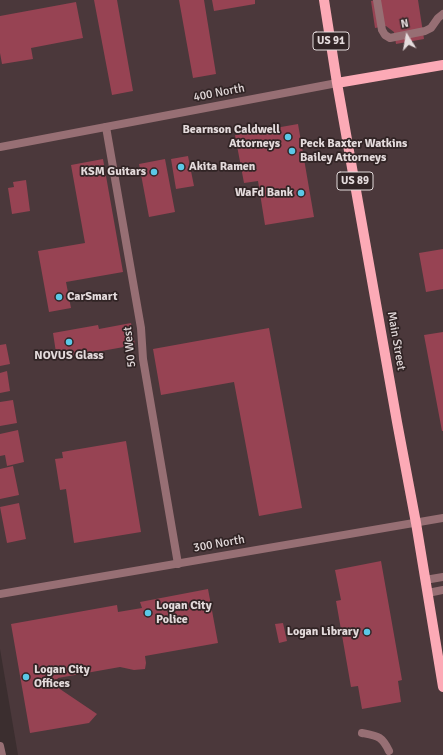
<!DOCTYPE html>
<html>
<head>
<meta charset="utf-8">
<style>
  body { margin:0 }
  #map { position:relative; width:443px; height:755px; overflow:hidden; background:#3b2e2f; font-family:Signika,sans-serif }
  canvas { display:block }
  .north { position:absolute; left:387px; top:16px; width:40px; height:40px; -webkit-text-stroke:3px #312425; paint-order:stroke; rotate:349deg; font-size:11px; font-weight:700; line-height:16px; text-align:center; color:#e4dbdc }
  .north::after { content:''; display:block; margin:auto; width:14px; height:18px; background:#e4dbdc; clip-path:polygon(50% 0,100% 100%,50% 72%,0 100%) }
</style>
</head>
<body>
<div id="map">
<canvas width="443" height="755"></canvas>
<div class="north">N</div>
</div>
<script>
const ctx = document.querySelector('canvas').getContext('2d');
ctx.lineJoin = 'round';
function fillPath(path, color) {
  ctx.fillStyle = color;
  ctx.fill(path, 'evenodd');
}
function trace(path, color, width, dash) {
  ctx.strokeStyle = color;
  ctx.lineWidth = width;
  ctx.lineCap = dash ? 'butt' : 'round';
  ctx.setLineDash(dash || []);
  ctx.stroke(path);
}
function drawText(font, color, halo, rows, align = 'center') {
  ctx.font = font + ' Signika,sans-serif';
  ctx.lineWidth = 3.5;
  ctx.setLineDash([]);
  ctx.textBaseline = 'middle';
  ctx.strokeStyle = halo;
  ctx.fillStyle = color;
  for (const [text, x, y, turn = 0] of rows) {
    ctx.save();
    ctx.translate(x, y);
    ctx.rotate((+turn || 0) * Math.PI / 180);
    ctx.textAlign = isNaN(turn) ? turn : align;
    if (halo) ctx.strokeText(text, 0, 0);
    ctx.fillText(text, 0, 0);
    ctx.restore();
  }
}
fillPath(new Path2D(`
  M0,0H443V755H18L0,649Z`), '#4b383b');
fillPath(new Path2D(`
  M94,0H117L133,91L112,95Z
  M179,0H204L216,74L193,78Z
  M212,0H255V4L214,11Z
  M375,0H418L424,39L396,44L394,32L386,26L375,28L371,1Z
  M76,2L83,38L31,48L33,59L2,64L0,53V16Z
  M298,124L314,217L265,225L258,181L244,183L235,135Z
  M188,156L194,186L176,189L171,159Z
  M103,159L123,272L66,282L71,308L49,312L38,251L85,243L71,165Z
  M165,159L175,212L149,217L139,164Z
  M26,180L30,211L12,214L8,188L14,187L13,182Z
  M443,249V289L426,292L419,253Z
  M131,323L135,345L57,359L53,333L98,325L99,329Z
  M269,328L302,508L259,516L234,382L161,395L153,349Z
  M443,332V431H442L424,335Z
  M6,344L10,364L0,366V345Z
  M7,371L10,391L0,393V373Z
  M13,400L17,423L0,426V402Z
  M18,430L24,462L7,466L5,455L0,456V434Z
  M126,441L141,532L74,543L66,489L60,490L55,459L63,458L62,452Z
  M13,466L19,495L0,499V469Z
  M19,503L26,539L7,543L0,507Z
  M381,561L402,680L398,681L401,702L362,709L358,686L351,687L336,601L341,600L335,570Z
  M208,589L218,643L145,656L146,663L145,669L134,670L120,667L58,678L54,685L97,714L89,723L30,733L11,624L117,605L118,612L142,608L140,602Z
  M283,623L287,641L279,643L275,624Z`), '#974353');
trace(new Path2D(`
  M377,0L382,30L385,35L390,38L425,31L431,28L438,18L443,14
  M106,127L141,328L143,359L178,564
  M425,580L443,577
  M428,593L443,590
  M362,733C378,736 382,736 389,751`), '#976f74', 8);
trace(new Path2D(`
  M0,594L443,518`), '#976f74', 8);
trace(new Path2D(`
  M0,147L337,83
  M0,746L2,755`), '#976f74', 8);
trace(new Path2D(`
  M324,0L337,83L397,422L416,523L443,687
  M337,83L443,65`), '#fcaab6', 10);
for (const [x, y, r, color] of [
  [288,137,4,"#5bc8e7"],
  [292,151,4,"#5bc8e7"],
  [181,167,4,"#5bc8e7"],
  [154,172,4,"#5bc8e7"],
  [301,193,4,"#5bc8e7"],
  [59,297,4,"#5bc8e7"],
  [69,342,4,"#5bc8e7"],
  [148,613,4,"#5bc8e7"],
  [367,632,4,"#5bc8e7"],
  [26,677,4,"#5bc8e7"]
]) {
  const dot = new Path2D();
  dot.arc(x, y, r, 0, 2 * Math.PI);
  ctx.fillStyle = color;
  ctx.fill(dot);
  trace(dot, '#312425', 1.5);
}
for (const [x, y, w] of [
  [331,41,36],
  [355,181,36]
]) {
  const box = new Path2D();
  box.roundRect(x - w / 2, y - 9, w, 18, 3);
  ctx.fillStyle = '#312425';
  ctx.fill(box);
  trace(box, '#e4dbdc', 1);
}
drawText('bold 11px', '#e4dbdc', null, [
  ["US 91",331,41],
  ["US 89",355,181]
]);
drawText('12px', '#e4dbdc', '#312425', [
  ["400 North",219,93,-11],
  ["Main Street",396,341,80],
  ["50 West",130,347,-96],
  ["300 North",219,544,-10]
]);
drawText('bold 12px', '#e4dbdc', '#312425', [
  ["Bearnson Caldwell",280,130,"right"],
  ["Attorneys",280,144,"right"],
  ["Peck Baxter Watkins",300,144],
  ["Bailey Attorneys",300,158],
  ["Akita Ramen",189,167],
  ["KSM Guitars",146,172,"right"],
  ["WaFd Bank",293,193,"right"],
  ["CarSmart",67,297],
  ["NOVUS Glass",69,356,"center"],
  ["Logan City",156,606],
  ["Police",156,620],
  ["Logan Library",359,632,"right"],
  ["Logan City",34,670],
  ["Offices",34,684]
], 'left');
</script>
</body>
</html>
